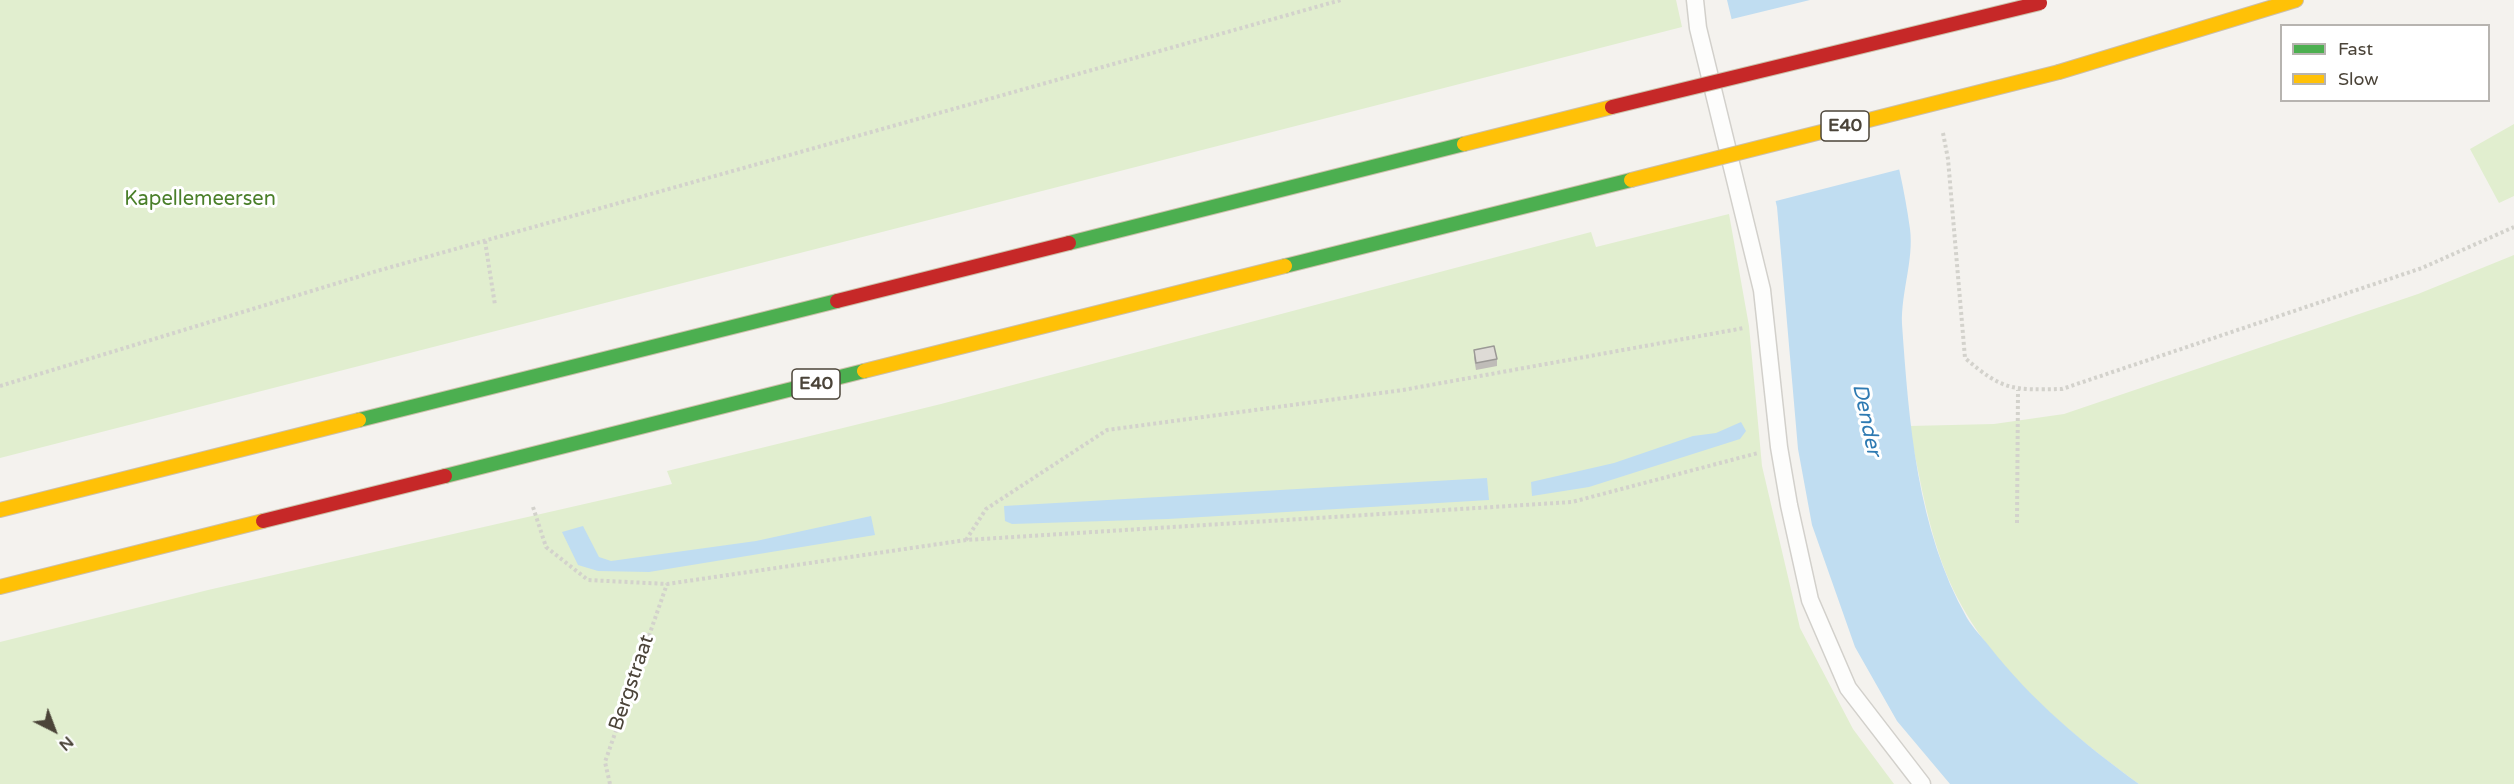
<!DOCTYPE html>
<html>
<head>
<meta charset="utf-8">
<style>
  body { margin:0 }
  #map { position:relative; width:2514px; height:784px; overflow:hidden; background:#f4f2ee; font-family:"Varela Round",sans-serif }
  canvas { display:block }
  .legend { position:absolute; left:2280px; top:24px; width:210px; height:78px; box-sizing:border-box; background:#fff; border:2px solid #b7b4b0; margin:0; padding:8px 10px; list-style:none; font-size:18px; color:#4b4439 }
  .legend li { display:flex; align-items:center; gap:12px; height:30px }
  .legend b { width:30px; border:2px solid #b7b4b0 }
  .north { position:absolute; left:24px; top:700px; width:60px; height:60px; -webkit-text-stroke:4px #fff; paint-order:stroke; rotate:138deg; font-size:16px; font-weight:700; line-height:24px; text-align:center; color:#4b4439 }
  .north::after { content:''; display:block; margin:auto; width:21px; height:27px; background:#4b4439; clip-path:polygon(50% 0,100% 100%,50% 72%,0 100%) }
</style>
</head>
<body>
<div id="map">
<canvas width="2514" height="784"></canvas>
<ul class="legend">
<li><b style="height:8px;background:#4caf50"></b>Fast</li>
<li><b style="height:8px;background:#ffc107"></b>Slow</li>
</ul>
<div class="north">N</div>
</div>
<script>
const ctx = document.querySelector('canvas').getContext('2d');
ctx.lineJoin = 'round';
function fillPath(path, color) {
  ctx.fillStyle = color;
  ctx.fill(path, 'evenodd');
}
function trace(path, color, width, dash) {
  ctx.strokeStyle = color;
  ctx.lineWidth = width;
  ctx.lineCap = dash ? 'butt' : 'round';
  ctx.setLineDash(dash || []);
  ctx.stroke(path);
}
function drawText(font, color, halo, rows, align = 'center') {
  ctx.font = font + ' "Varela Round",sans-serif';
  ctx.lineWidth = 6;
  ctx.setLineDash([]);
  ctx.textBaseline = 'middle';
  ctx.strokeStyle = halo;
  ctx.fillStyle = color;
  for (const [text, x, y, turn = 0] of rows) {
    ctx.save();
    ctx.translate(x, y);
    ctx.rotate((+turn || 0) * Math.PI / 180);
    ctx.textAlign = isNaN(turn) ? turn : align;
    if (halo) ctx.strokeText(text, 0, 0);
    ctx.fillText(text, 0, 0);
    ctx.restore();
  }
}
fillPath(new Path2D(`
  M0,0H1676L1682,27L0,458Z
  M2514,124V196L2499,203L2470,149Z
  M1729,214L1749,326L1762,466L1800,628L1853,729L1894,784H0V642L208,590L672,484L667,471L941,404L1591,232L1596,247Z
  M2514,255V784H2139C2058,725 1971,653 1939,554C1925,512 1918,469 1909,426L1994,424L2064,414L2418,294Z`), '#e1eecf');
fillPath(new Path2D(`
  M1727,0H1853C1873,75 1900,152 1910,229C1914,260 1901,292 1902,324C1909,423 1917,529 1967,618C1973,628 1982,637 1989,646C2031,700 2084,744 2139,784H1950L1897,721L1855,647L1812,525L1798,449L1777,207Z
  M1741,422L1746,431L1740,439L1589,487L1532,496L1531,482L1614,463L1693,436L1716,433Z
  M1487,478L1489,500L1168,519L1012,524L1005,521L1004,506Z
  M871,516L875,535L649,572L598,571L578,565L562,532L583,526L599,557L611,561L756,541Z`), '#c0ddf1');
fillPath(new Path2D(`
  M1810,0H1857L1901,169L1772,202L1728,20Z`), '#f4f2ee');
const lane = new Path2D(`
  M1695,0L1698,28L1762,290L1779,447L1789,505L1810,600L1848,688L1922,784`);
const fast = new Path2D(`
  M1069,243L1464,144
  M1285,266L1631,180
  M359,420L837,301
  M445,476L864,371`);
const slow = new Path2D(`
  M2059,72L2296,0
  M1464,144L1612,107
  M864,371L1285,266
  M0,510L359,420
  M0,587L263,521`);
const jam = new Path2D(`
  M837,301L1069,243
  M263,521L445,476`);
trace(lane, '#d2d0cb', 19);
trace(fast, '#ccbfa9', 16);
trace(slow, '#ccbfa9', 16);
trace(jam, '#ccbfa9', 16);
trace(new Path2D(`
  M1943,133L1948,159L1965,358C2003,391 2013,390 2062,389L2422,268L2514,227
  M485,241L495,305
  M0,386L377,271L1341,0
  M533,507L546,547L588,580L667,584L966,540L1572,502L1758,453
  M2017,523L2018,390
  M966,540L986,509L1107,430L1403,390L1744,328
  M610,784L605,762L667,584`), '#d3d2cc', 4, [3, 3]);
trace(lane, '#fdfdfc', 16);
trace(fast, '#4caf50', 14);
trace(slow, '#ffc107', 14);
trace(jam, '#c62828', 14);
const slowBridge = new Path2D(`
  M1631,180L2059,72`);
const jamBridge = new Path2D(`
  M1612,107L2040,3`);
trace(slowBridge, '#ccbfa9', 16, []);
trace(jamBridge, '#ccbfa9', 16, []);
trace(slowBridge, '#ffc107', 14);
trace(jamBridge, '#c62828', 14);
fillPath(new Path2D(`
  M1474,350L1497,359V366L1476,370L1474,358Z`), '#bfbcb8');
const building = new Path2D(`
  M1494,346L1497,359L1476,363L1474,350Z`);
fillPath(building, '#dedbd6');
trace(building, '#9b9996', 1.5);
for (const [x, y, w] of [
  [1845,126,48],
  [816,384,48]
]) {
  const box = new Path2D();
  box.roundRect(x - w / 2, y - 15, w, 30, 4.5);
  ctx.fillStyle = '#fff';
  ctx.fill(box);
  trace(box, '#4b4439', 1.5);
}
drawText('bold 18px', '#4b4439', null, [
  ["E40",1845,126],
  ["E40",816,384]
]);
drawText('20px', '#4a7f2a', '#fff', [
  ["Kapellemeersen",200,200]
]);
drawText('20px', '#4b4439', '#fff', [
  ["Bergstraat",632,683,-71]
]);
drawText('italic 21px', '#2e7ab2', '#fff', [
  ["Dender",1866,420,78]
]);
</script>
</body>
</html>
